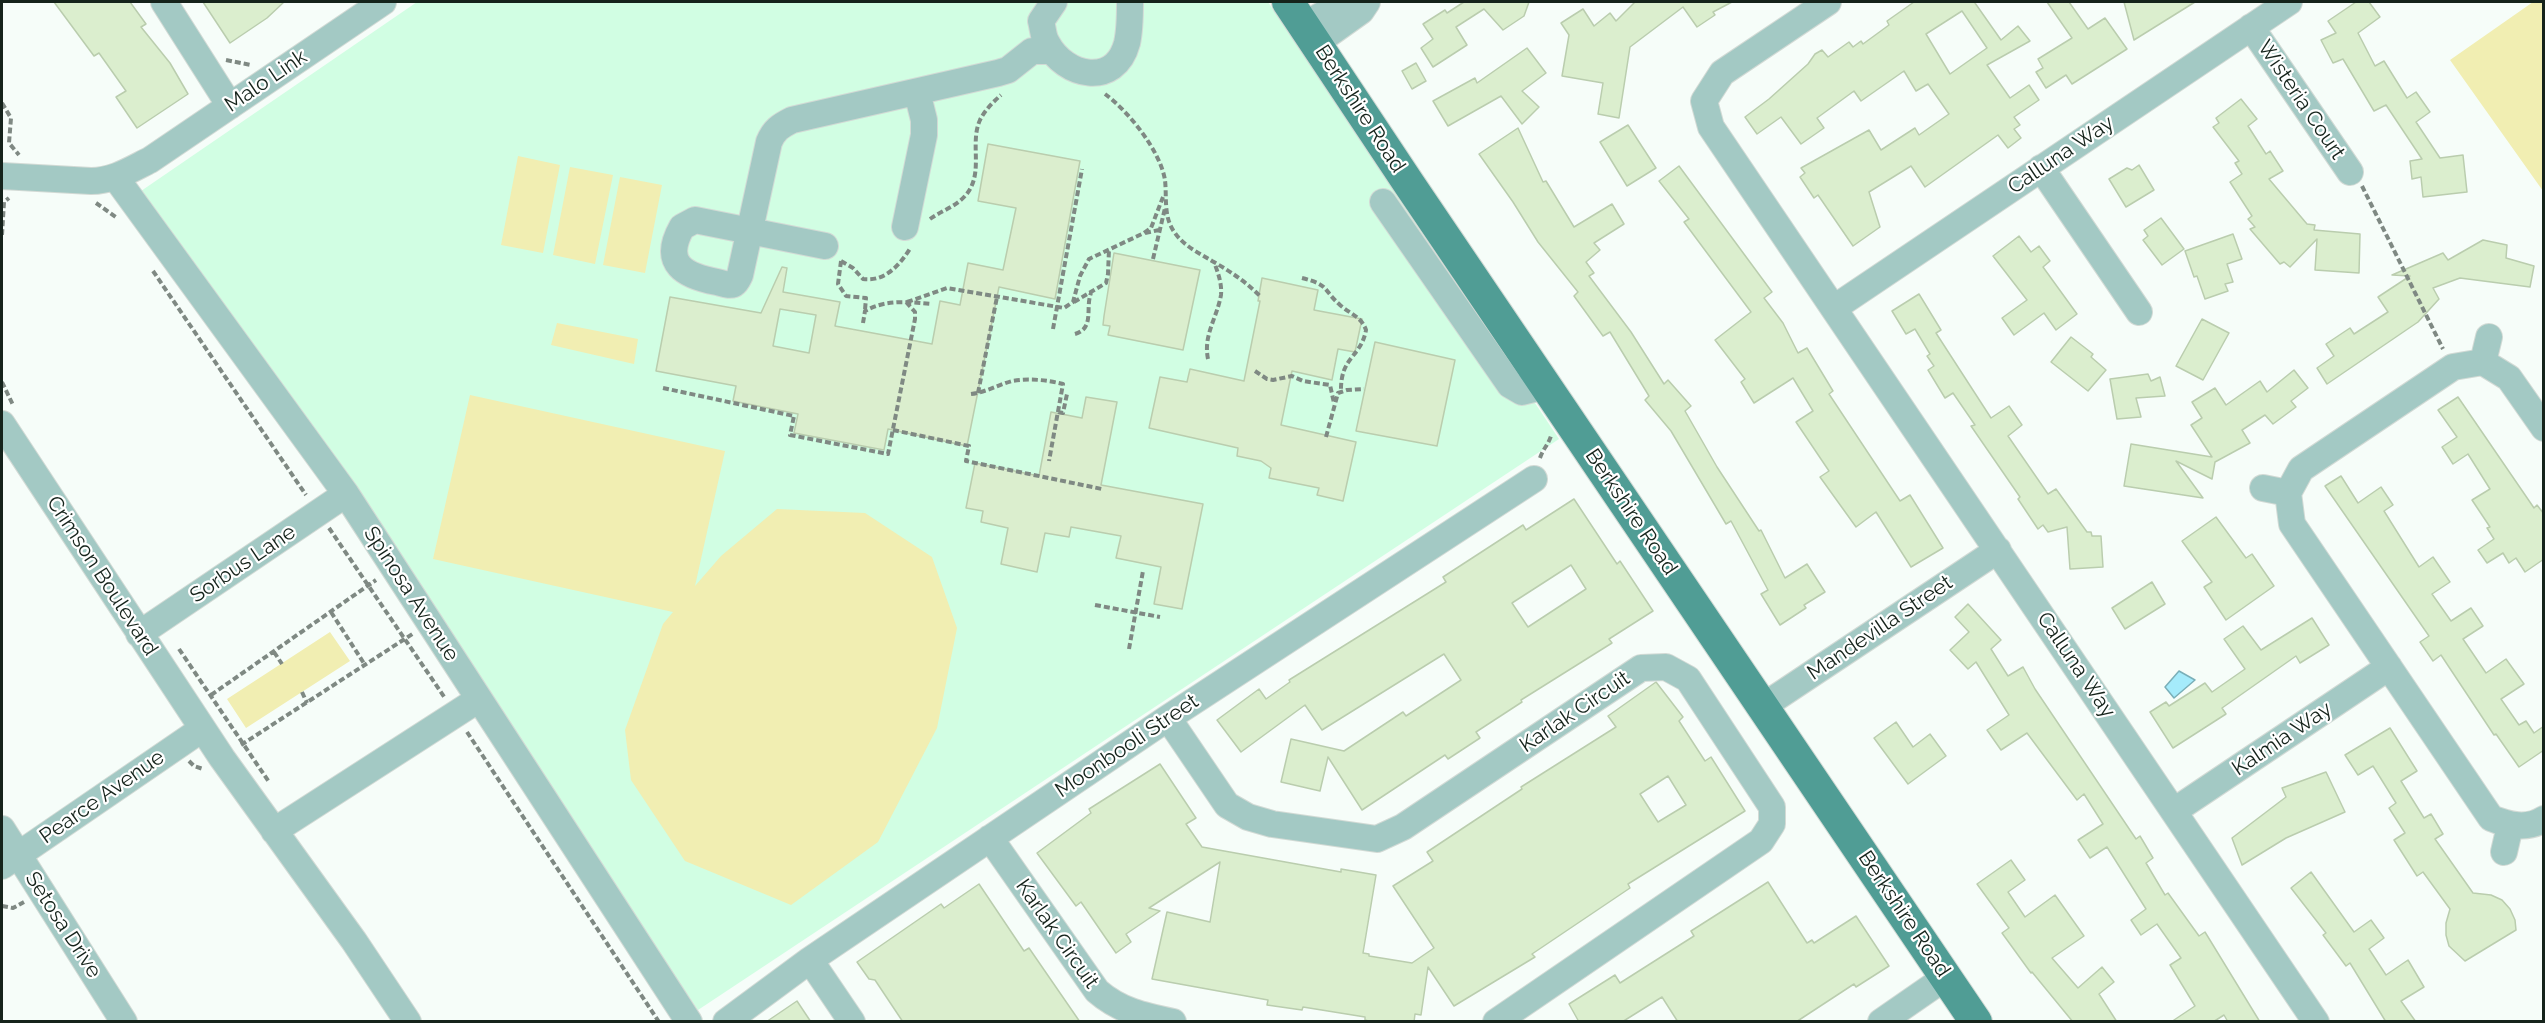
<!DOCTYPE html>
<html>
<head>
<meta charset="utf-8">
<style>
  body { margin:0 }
  #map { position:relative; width:2545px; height:1023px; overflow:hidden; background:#f6fdf9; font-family:Raleway,sans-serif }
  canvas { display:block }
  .frame { position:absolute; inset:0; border:3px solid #15231b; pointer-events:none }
</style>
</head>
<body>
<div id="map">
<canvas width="2545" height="1023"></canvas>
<div class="frame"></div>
</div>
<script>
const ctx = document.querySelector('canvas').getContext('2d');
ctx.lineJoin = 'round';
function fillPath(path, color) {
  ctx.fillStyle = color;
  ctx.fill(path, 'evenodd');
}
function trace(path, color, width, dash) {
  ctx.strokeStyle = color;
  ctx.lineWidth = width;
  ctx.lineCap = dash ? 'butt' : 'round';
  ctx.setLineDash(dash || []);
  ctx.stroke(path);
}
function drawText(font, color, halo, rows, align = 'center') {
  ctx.font = font + ' Raleway,sans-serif';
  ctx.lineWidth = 4.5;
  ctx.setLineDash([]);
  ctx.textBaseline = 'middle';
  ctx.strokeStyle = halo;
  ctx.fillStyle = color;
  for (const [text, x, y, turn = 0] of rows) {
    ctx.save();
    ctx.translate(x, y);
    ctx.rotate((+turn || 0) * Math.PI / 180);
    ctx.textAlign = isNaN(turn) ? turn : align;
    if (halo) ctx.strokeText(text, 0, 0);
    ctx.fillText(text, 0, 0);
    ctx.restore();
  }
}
fillPath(new Path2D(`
  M417,2H1268L1559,439L698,1010L141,191Z`), '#d1fee3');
fillPath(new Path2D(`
  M2533,2H2543V191L2450,60Z
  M518,156L560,165L543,253L501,245Z
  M570,167L613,175L595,264L553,255Z
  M620,177L662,185L645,273L603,265Z
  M557,323L638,339L634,364L551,345Z
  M470,395L725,451L695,586L721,556L777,509L865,513L932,557L957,628L937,728L878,842L791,905L685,861L631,780L625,730L663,624L673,612L433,559Z
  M330,632L350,661L246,728L227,699Z`), '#f1eeb2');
const water = new Path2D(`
  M2179,671L2195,680L2174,698L2165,687Z`);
fillPath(water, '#a5ebfb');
trace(water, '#7aafb8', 1.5);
const building = new Path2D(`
  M54,2H130L146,24L141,27L170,63L188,94L137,128L116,97L126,91L99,53L94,56Z
  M203,2H284L267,18L230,43Z
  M1464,2H1529L1524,16L1503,30L1484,9L1456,27L1467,45L1433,67L1421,48L1433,39L1423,24L1445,10L1447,13Z
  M1635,2H1732L1713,12L1715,15L1697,27L1683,7L1630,47L1619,118L1598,114L1603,83L1562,76L1569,35L1561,23L1583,9L1594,26L1610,13L1616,21Z
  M1914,2H1976L1975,3L2001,40L2018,26L2030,41L1987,65L2010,98L2029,85L2039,100L2014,117L2020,125L2014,129L2021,138L2008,148L1998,135L1925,187L1911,166L1869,192L1880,227L1853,246L1818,195L1814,198L1800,177L1805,173L1801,168L1869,130L1881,150L1915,128L1919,135L1949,114L1928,84L1916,91L1904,71L1861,101L1854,91L1817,118L1824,128L1801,144L1781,117L1757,134L1745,117L1769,99L1808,64L1815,54L1822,50L1828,57L1849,42L1853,47L1861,41L1863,44L1889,25L1887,21ZM1962,11L1987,48L1950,74L1926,34Z
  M2047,2H2069L2088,29L2105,18L2127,49L2072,84L2066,75L2046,88L2036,72L2043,68L2038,59L2072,38Z
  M2124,2H2195L2134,40Z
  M2356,2H2369L2380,17L2358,33L2375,66L2384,61L2407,98L2416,92L2430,112L2416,122L2440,158L2463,155L2467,192L2423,197L2421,177L2412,179L2410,161L2422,159L2386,105L2374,111L2343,59L2333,63L2321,40L2336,33L2328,21Z
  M1527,48L1546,73L1522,91L1539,107L1522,124L1501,96L1448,126L1433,101L1475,78L1477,83Z
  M1416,63L1426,81L1412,89L1402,71Z
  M2241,99L2257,119L2248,126L2266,154L2270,151L2283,171L2269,179L2307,224L2315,225L2314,230L2360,234L2359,273L2315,270L2317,239L2290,267L2284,262L2280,264L2250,229L2255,227L2248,219L2252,216L2230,182L2242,174L2235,163L2239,161L2213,127L2219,123L2216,118Z
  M1628,125L1656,168L1627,186L1600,142Z
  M1518,128L1543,182L1546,181L1574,227L1612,204L1624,224L1594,243L1600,250L1586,262L1594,273L1589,276L1631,332L1664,384L1668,380L1691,406L1685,411L1717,467L1759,531L1761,530L1785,578L1807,564L1825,592L1804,605L1806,608L1780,625L1761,594L1768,590L1731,521L1726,524L1671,431L1645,400L1649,396L1610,332L1603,336L1574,296L1578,292L1538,242L1513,202L1479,154Z
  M988,144L1080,161L1055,299L999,287L967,446L888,429L884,450L794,433L798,414L733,401L736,386L656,371L670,297L761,313L782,267L787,268L783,292L840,302L835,326L932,344L940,301L960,305L968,263L1003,270L1016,208L978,201ZM780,309L816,315L809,353L773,346Z
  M2139,165L2154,190L2126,207L2109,179L2127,168L2132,170Z
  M1679,166L1772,292L1764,298L1783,323L1798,353L1807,348L1833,391L1829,394L1900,501L1910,495L1943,548L1911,567L1876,512L1856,527L1820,477L1829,471L1796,422L1813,411L1793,378L1754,403L1741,382L1745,379L1715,340L1751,312L1684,222L1689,219L1659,181Z
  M2161,218L2184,249L2162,265L2143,240L2148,236L2144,230Z
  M2233,234L2242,259L2227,264L2233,282L2225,284L2228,291L2205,299L2197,276L2194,277L2185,251Z
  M2019,236L2031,252L2039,246L2050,261L2043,267L2077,314L2056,330L2044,313L2014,335L2002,318L2027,300L1993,256Z
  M2483,240L2507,245L2506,258L2534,266L2530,287L2460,278L2433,288L2439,299L2418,322L2327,384L2317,368L2334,356L2326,344L2350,328L2354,334L2388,312L2378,297L2410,276L2392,275L2443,253L2448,260Z
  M1114,253L1200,270L1183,350L1108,335L1110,326L1103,325L1104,316Z
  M1262,278L1318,290L1314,310L1362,319L1355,352L1338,349L1332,380L1292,371L1281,425L1356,442L1343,501L1317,495L1319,488L1269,478L1271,468L1261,461L1237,456L1238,448L1149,428L1160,377L1187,382L1190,369L1244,381L1260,301H1258Z
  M1919,294L1941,330L1936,333L1991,418L2009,406L2022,425L2008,436L2048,494L2056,489L2087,532H2091L2092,536H2101L2103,567L2070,569L2067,527L2048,532L2043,525L2038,529L2018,499L2020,497L1971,426L1975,425L1953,393L1945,398L1928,370L1934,366L1927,356L1930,354L1915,329L1906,334L1892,311Z
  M2202,319L2229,333L2203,380L2176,366Z
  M2071,337L2093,354L2091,357L2106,370L2088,391L2051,362Z
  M1375,342L1455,360L1437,446L1356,431Z
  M2294,370L2308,388L2291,401L2296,407L2273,424L2265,415L2242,430L2250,443L2215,462L2212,479L2176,461L2203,498L2124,486L2131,444L2212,457L2191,425L2202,418L2192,402L2215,388L2226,405L2260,381L2267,392Z
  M2148,374L2151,381L2160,377L2165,396L2136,398L2141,417L2117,419L2110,379Z
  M1086,397L1117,402L1101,485L1203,504L1182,609L1154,604L1161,567L1116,558L1121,536L1071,527L1069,537L1045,533L1037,572L1001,564L1008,528L981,522L983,511L966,508L975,463L1039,476L1051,412L1082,418Z
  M2458,397L2534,508L2537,505L2544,514V559L2525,572L2516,558L2509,563L2503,553L2487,563L2478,550L2494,539L2487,528L2490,527L2472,500L2490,489L2468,454L2453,464L2442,447L2457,437L2438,410Z
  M2341,476L2358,503L2381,487L2393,505L2384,511L2419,567L2433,557L2450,582L2432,594L2451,621L2471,608L2483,626L2463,639L2486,673L2506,659L2524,684L2501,699L2519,725L2526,721L2534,733L2544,726V750L2519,767L2496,734L2494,735L2441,655L2433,661L2420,642L2429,636L2325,486Z
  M1574,499L1617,564L1620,561L1653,611L1609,639L1612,643L1521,700L1522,702L1476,732L1480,738L1448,759L1445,755L1362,810L1328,757L1320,791L1281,782L1291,739L1344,751L1403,712L1406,716L1461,680L1444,654L1322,730L1305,705L1241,752L1217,720L1259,689L1266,699L1290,682L1289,680L1446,582L1443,577L1523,525L1526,530ZM1571,565L1586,589L1528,627L1512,603Z
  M2216,517L2246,558L2252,554L2274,586L2226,620L2204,587L2212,582L2182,541Z
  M2152,582L2165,604L2125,629L2112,608Z
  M1968,604L2001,640L1991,649L2008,676L2023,667L2035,689L2136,839L2140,836L2153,858L2146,863L2165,895L2168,893L2199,936L2205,932L2260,1022H2228L2224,1015L2213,1022H2171L2195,1006L2170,965L2181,958L2157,924L2141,935L2131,920L2146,909L2107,847L2090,858L2078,840L2103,824L2084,794L2077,800L2027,733L2001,750L1987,730L2009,715L1976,662L1968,669L1950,650L1969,632L1955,617Z
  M2312,618L2329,645L2300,663L2296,656L2222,708L2226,714L2173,748L2150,712L2166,702L2169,706L2205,683L2212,692L2245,669L2224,639L2243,626L2261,650Z
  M1656,682L1683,717L1679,721L1705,761L1711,757L1745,811L1628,884L1630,888L1532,954L1535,957L1454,1006L1428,967L1421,1015L1415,1014L1414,1022H1372L1365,1020V1017L1303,1007L1302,1010L1267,1005L1268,1000L1152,979L1167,912L1210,922L1220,862L1149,908L1160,911L1126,934L1131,942L1116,953L1081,902L1076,906L1037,853L1091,813L1089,809L1160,764L1196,818L1186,824L1202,847L1341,872V869L1376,875L1363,953L1369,954V956L1412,963L1434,948L1393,886L1433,861L1427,852L1522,789L1521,787L1616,727L1608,716ZM1668,776L1686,805L1658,822L1640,794Z
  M1896,722L1913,747L1930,734L1946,756L1908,784L1874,738Z
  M2390,728L2417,771L2401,781L2424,818L2431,814L2443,834L2435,839L2473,893L2491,895L2502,900L2510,909L2515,920L2516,930L2465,961L2449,946L2446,935V923L2450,909L2423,872L2417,876L2394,840L2405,833L2389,808L2396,803L2373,766L2358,775L2345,755Z
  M2326,772L2345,812L2286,838L2242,865L2232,838L2286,797L2282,788Z
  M2011,860L2025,880L2008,892L2025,917L2055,895L2084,936L2052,958L2078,988L2102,967L2114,982L2099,994L2117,1022H2073L2032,972L2031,973L2002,933L2009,928L1977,884Z
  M2311,872L2354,932L2371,920L2384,938L2369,949L2386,975L2408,960L2424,987L2401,1001L2416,1022H2386L2350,963L2346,966L2323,935L2326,933L2291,888Z
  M1768,882L1807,943L1812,940L1814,943L1856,916L1889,966L1856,987L1854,984L1796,1022H1678L1662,997L1622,1022H1579L1569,1004L1615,975L1620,983L1694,936L1691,931Z
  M979,884L1024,951L1029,948L1080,1022H903L875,980L869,979L857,962L941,904L944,908Z
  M797,1001L811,1022H766Z`);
fillPath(building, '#dbeece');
trace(building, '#bacdae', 1.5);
const minor = new Path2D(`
  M164,2L230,106
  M1054,2L1041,21C1043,28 1043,37 1047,43C1065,77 1115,88 1127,43C1130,30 1130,15 1130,2
  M1828,2L1722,73L1704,101L1711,127L2316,1022
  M1304,25L1345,2
  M2251,27L2350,172
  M1316,43L1361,11L1367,2
  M2041,168L2139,312
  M2,176L91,181C113,181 130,170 150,160L383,2
  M116,178L346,494L689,1022
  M1383,202L1510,385L1522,392L1546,386
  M905,227L924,135V120L917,92
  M825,246L695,220L682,227C661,264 685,276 717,282C722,283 731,287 735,283C737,282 739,277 740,275L769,142C774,130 780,126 792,120L998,73L1008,70L1032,51H1052
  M1834,308L2289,2
  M2483,362L2489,337
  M2,424L222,758L354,941L408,1022
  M2544,428L2509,378L2483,362L2453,367L2301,469L2288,493L2292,524L2491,818C2508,825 2527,830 2544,819
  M2263,488L2288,493
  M139,634L346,494
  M1762,707L1998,550
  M1168,718L1227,805L1248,817L1272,824L1377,839L1403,827L1641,668L1666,667L1688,679L1772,807V824L1761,841L1496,1022
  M2174,811L2389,667
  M2,829L124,1022
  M274,831L479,699
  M990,838L1097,991C1120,1011 1144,1016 1173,1022
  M2504,852L2510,826
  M2,866L202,729
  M810,960L852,1022
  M726,1022L810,960L1168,718L1534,479
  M1881,1022L1946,977`);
const major = new Path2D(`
  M1288,2L1409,184L1976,1022`);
trace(minor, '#d2dad5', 28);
trace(major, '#d2dad5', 34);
trace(new Path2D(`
  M226,60L251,65
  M1105,94C1128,111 1160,150 1165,180C1167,198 1163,217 1175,233C1184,246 1199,253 1212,261C1230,271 1246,282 1260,296
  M2,103L11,118L9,143L19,155
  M2362,186L2443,349
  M96,203L117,218
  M930,219C941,211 955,207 965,196C985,174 969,144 980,120C985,110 993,102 1001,95
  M1145,233L1159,230
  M2,235L4,202L9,198
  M1153,259L1165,208
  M841,261L853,268L863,279C885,282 900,265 911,247
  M841,261L838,284L846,296L866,298L865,310
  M153,271L306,495
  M1302,278C1330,285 1322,289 1340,305C1350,314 1361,316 1366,330C1361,358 1340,356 1341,392
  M907,302L947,288L1064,308L1073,302L1080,276L1089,259L1144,233L1151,228L1163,197
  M1074,302L1106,283L1108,274L1109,249
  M863,323L865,311C886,299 909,302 932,304
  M1053,329L1082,169
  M1075,334C1095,328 1085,308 1091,293
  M1208,359C1203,335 1217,318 1221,295C1222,283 1218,273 1214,262
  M1255,371L1267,379L1273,380L1292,376L1303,381L1330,385L1334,403
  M2,382L13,405
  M663,388L794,416L790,435L888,454L915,319V312L906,302
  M978,393L997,297
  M971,394C986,392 998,385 1012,381C1029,378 1047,380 1063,384L1049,461
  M1058,412L1063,413L1067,394
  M893,430L969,446L966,461L1102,489
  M1326,437L1338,393L1347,390L1364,389
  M1540,458C1543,449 1548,445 1551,436
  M329,528L445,698
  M1095,605L1160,617
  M331,612L365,665
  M179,649L269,782
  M1129,649L1143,571
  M274,652L282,664
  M302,692L307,703
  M211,695L376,580
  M467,732L659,1022
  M241,745L414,633
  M189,761L194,766L203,769
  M2,906L13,908L24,902`), '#7f8983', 4, [6, 3]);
trace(minor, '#a3c9c4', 26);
trace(major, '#509d95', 32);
drawText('21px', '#15231b', '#fff', [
  ["Malo Link",266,81,-34],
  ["Wisteria Court",2301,100,56],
  ["Berkshire Road",1360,109,57],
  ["Calluna Way",2061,155,-34],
  ["Berkshire Road",1631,512,56],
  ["Sorbus Lane",243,564,-34],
  ["Crimson Boulevard",102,576,57],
  ["Spinosa Avenue",411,594,57],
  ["Mandevilla Street",1880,628,-34],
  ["Calluna Way",2076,665,56],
  ["Karlak Circuit",1575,712,-34],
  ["Kalmia Way",2282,739,-34],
  ["Moonbooli Street",1127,746,-34],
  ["Pearce Avenue",102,797,-35],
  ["Berkshire Road",1904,914,56],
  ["Setosa Drive",63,925,57],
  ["Karlak Circuit",1057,934,55]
]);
</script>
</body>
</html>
